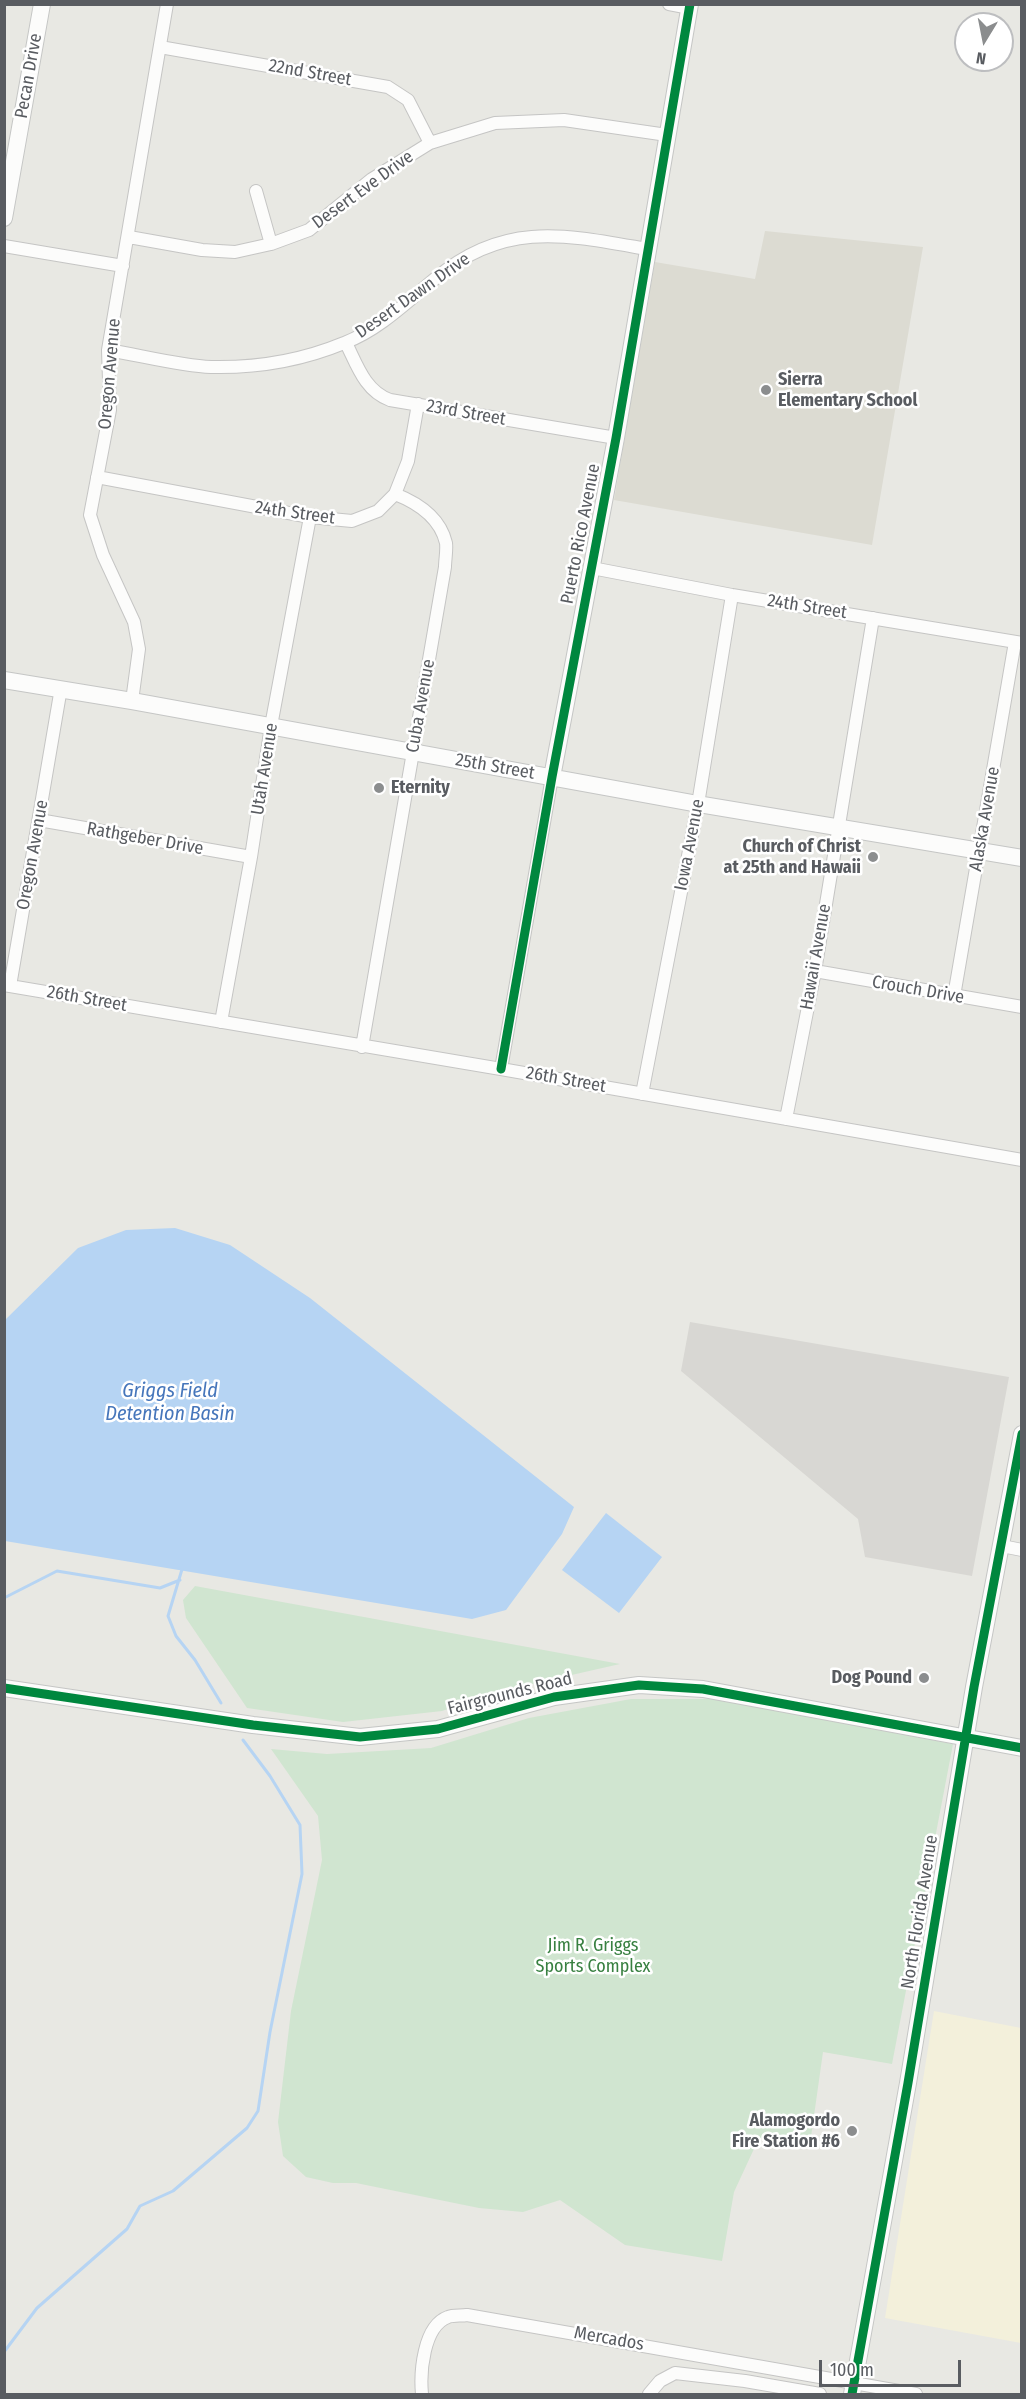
<!DOCTYPE html>
<html>
<head>
<meta charset="utf-8">
<style>
  body { margin:0 }
  #map { position:relative; width:1026px; height:2399px; overflow:hidden; background:#e8e8e3; font-family:"Fira Sans Condensed",sans-serif }
  canvas { display:block }
  .frame { position:absolute; inset:0; border:6px solid #595c61; pointer-events:none }
  .north { position:absolute; left:954px; top:12px; width:60px; height:60px; box-sizing:border-box; background:#fff; border:2px solid #bdbec0; border-radius:50%; rotate:190deg; font-size:16px; font-weight:700; line-height:24px; text-align:center; color:#595c61 }
  .north::after { content:''; display:block; margin:auto; width:21px; height:27px; background:#8b8d8e; clip-path:polygon(50% 0,100% 100%,50% 72%,0 100%) }
  .scale { position:absolute; left:819px; top:2360px; width:142px; height:27px; box-sizing:border-box; border:3px solid #595c61; border-top:0; padding-left:8px; font-size:18px; line-height:21px; white-space:nowrap; color:#595c61; -webkit-text-stroke:4px #fff; paint-order:stroke }
</style>
</head>
<body>
<div id="map">
<canvas width="1026" height="2399"></canvas>
<div class="frame"></div>
<div class="north">N</div>
<div class="scale">100 m</div>
</div>
<script>
const ctx = document.querySelector('canvas').getContext('2d');
ctx.lineJoin = 'round';
function fillPath(path, color) {
  ctx.fillStyle = color;
  ctx.fill(path, 'evenodd');
}
function trace(path, color, width, dash) {
  ctx.strokeStyle = color;
  ctx.lineWidth = width;
  ctx.lineCap = dash ? 'butt' : 'round';
  ctx.setLineDash(dash || []);
  ctx.stroke(path);
}
function drawText(font, color, halo, rows, align = 'center') {
  ctx.font = font + ' "Fira Sans Condensed",sans-serif';
  ctx.lineWidth = 5;
  ctx.setLineDash([]);
  ctx.textBaseline = 'middle';
  ctx.strokeStyle = halo;
  ctx.fillStyle = color;
  for (const [text, x, y, turn = 0] of rows) {
    ctx.save();
    ctx.translate(x, y);
    ctx.rotate((+turn || 0) * Math.PI / 180);
    ctx.textAlign = isNaN(turn) ? turn : align;
    if (halo) ctx.strokeText(text, 0, 0);
    ctx.fillText(text, 0, 0);
    ctx.restore();
  }
}
fillPath(new Path2D(`
  M934,2011L1021,2028V2343L885,2318Z`), '#f3f0db');
fillPath(new Path2D(`
  M690,1322L1009,1377L972,1576L865,1557L858,1519L681,1371Z`), '#d8d7d3');
fillPath(new Path2D(`
  M765,231L923,247L872,545L614,500L655,262L755,279Z`), '#dcdbd2');
fillPath(new Path2D(`
  M195,1586L620,1664L501,1691L442,1711L343,1722L247,1708L186,1618L183,1600Z
  M631,1699H715L953,1744L892,2064L823,2052L810,2144L759,2138L734,2192L722,2261L625,2245L560,2200L523,2212L479,2208L356,2183H333L306,2177L283,2156L278,2122L291,2011L322,1860L318,1816L271,1749L327,1754L431,1748L529,1718Z`), '#d0e5d0');
fillPath(new Path2D(`
  M175,1228L230,1245L310,1298L574,1507L562,1534L506,1610L472,1619L5,1541V1320L78,1248L126,1230Z
  M606,1513L662,1557L619,1613L562,1570Z`), '#b6d4f3');
trace(new Path2D(`
  M183,1566L168,1616L176,1636L195,1660L221,1703
  M4,1598L57,1571L160,1588L180,1580
  M4,2352L37,2308L127,2229L140,2206L173,2191L247,2128L258,2111L270,2032L302,1874L300,1825L270,1776L243,1740`), '#b6d4f3', 3);
const street = new Path2D(`
  M669,4L690,8
  M160,47L388,87L408,100L430,143
  M256,191L271,244
  M129,237L202,250L235,252L271,244L309,230L372,179L430,143L495,123L564,120L667,135
  M4,246L123,266
  M346,343C357,365 365,391 390,400L616,438
  M108,350C139,355 181,366 211,367C256,368 303,360 344,343C379,330 408,301 436,278C505,220 567,235 647,249
  M97,477L310,517L352,521L378,511L395,494L408,461L418,404
  M592,568L732,595L1022,643
  M132,701L139,649L134,622L103,555L90,515L110,410L108,350L167,4
  M39,820L251,857
  M815,971L1022,1007
  M4,985L501,1069L1022,1160
  M10,986L61,688
  M954,996L1015,642
  M221,1022L251,857L271,726L310,517
  M362,1047L445,567C445,560 447,550 446,543C440,517 418,503 395,494
  M501,1069L552,777
  M642,1094L698,804L732,595
  M786,1119L815,971L873,618
  M1002,1546L1022,1550
  M422,2394C420,2373 423,2326 448,2317C453,2315 461,2316 467,2315L916,2394
  M649,2394L660,2381L675,2373L745,2381L820,2394`);
const secondary = new Path2D(`
  M4,218L42,4
  M4,680L132,701L698,804L1022,858
  M552,777L616,438L690,4
  M4,1688L253,1725L360,1737L438,1729L554,1697L639,1685L703,1689L1022,1748
  M852,2394L908,2083L974,1687L1022,1434`);
trace(street, '#c5c5c4', 14);
trace(secondary, '#c5c6c5', 18);
trace(street, '#fcfcfb', 12);
trace(secondary, '#fcfcfb', 16);
trace(new Path2D(`
  M501,1069L552,777L616,438L690,4
  M4,1688L253,1725L360,1737L438,1729L554,1697L639,1685L703,1689L1022,1748
  M852,2394L908,2083L974,1687L1022,1434`), '#00873e', 9);
for (const [x, y, r, color] of [
  [766,390,6,"#8b8d8e"],
  [379,788,6,"#8b8d8e"],
  [873,857,6,"#8b8d8e"],
  [924,1678,6,"#8b8d8e"],
  [852,2131,6,"#8b8d8e"]
]) {
  const dot = new Path2D();
  dot.arc(x, y, r, 0, 2 * Math.PI);
  ctx.fillStyle = color;
  ctx.fill(dot);
  trace(dot, '#fff', 2);
}
drawText('18px', '#595c61', '#fff', [
  ["22nd Street",310,73,10],
  ["Pecan Drive",29,76,-80],
  ["Desert Eve Drive",363,190,-36],
  ["Desert Dawn Drive",413,296,-35],
  ["Oregon Avenue",110,374,-85],
  ["23rd Street",466,413,10],
  ["24th Street",295,513,8],
  ["Puerto Rico Avenue",581,534,-79],
  ["24th Street",807,607,9],
  ["Cuba Avenue",421,706,-80],
  ["25th Street",495,767,10],
  ["Utah Avenue",265,769,-81],
  ["Alaska Avenue",985,819,-80],
  ["Rathgeber Drive",145,839,10],
  ["Iowa Avenue",690,845,-79],
  ["Oregon Avenue",33,855,-80],
  ["Hawaii Avenue",816,957,-80],
  ["Crouch Drive",918,990,10],
  ["26th Street",87,999,10],
  ["26th Street",566,1080,10],
  ["Fairgrounds Road",510,1694,-14],
  ["North Florida Avenue",920,1912,-81],
  ["Mercados",609,2339,10]
]);
drawText('bold 18px', '#595c61', '#fff', [
  ["Sierra",778,380,"left"],
  ["Elementary School",778,401,"left"],
  ["Eternity",391,788,"left"],
  ["Church of Christ",861,847],
  ["at 25th and Hawaii",861,868],
  ["Dog Pound",912,1678],
  ["Alamogordo",840,2121],
  ["Fire Station #6",840,2142]
], 'right');
drawText('18px', '#388041', '#fff', [
  ["Jim R. Griggs",593,1946],
  ["Sports Complex",593,1967]
]);
drawText('italic 20px', '#4676bb', '#fff', [
  ["Griggs Field",170,1391],
  ["Detention Basin",170,1414]
]);
</script>
</body>
</html>
